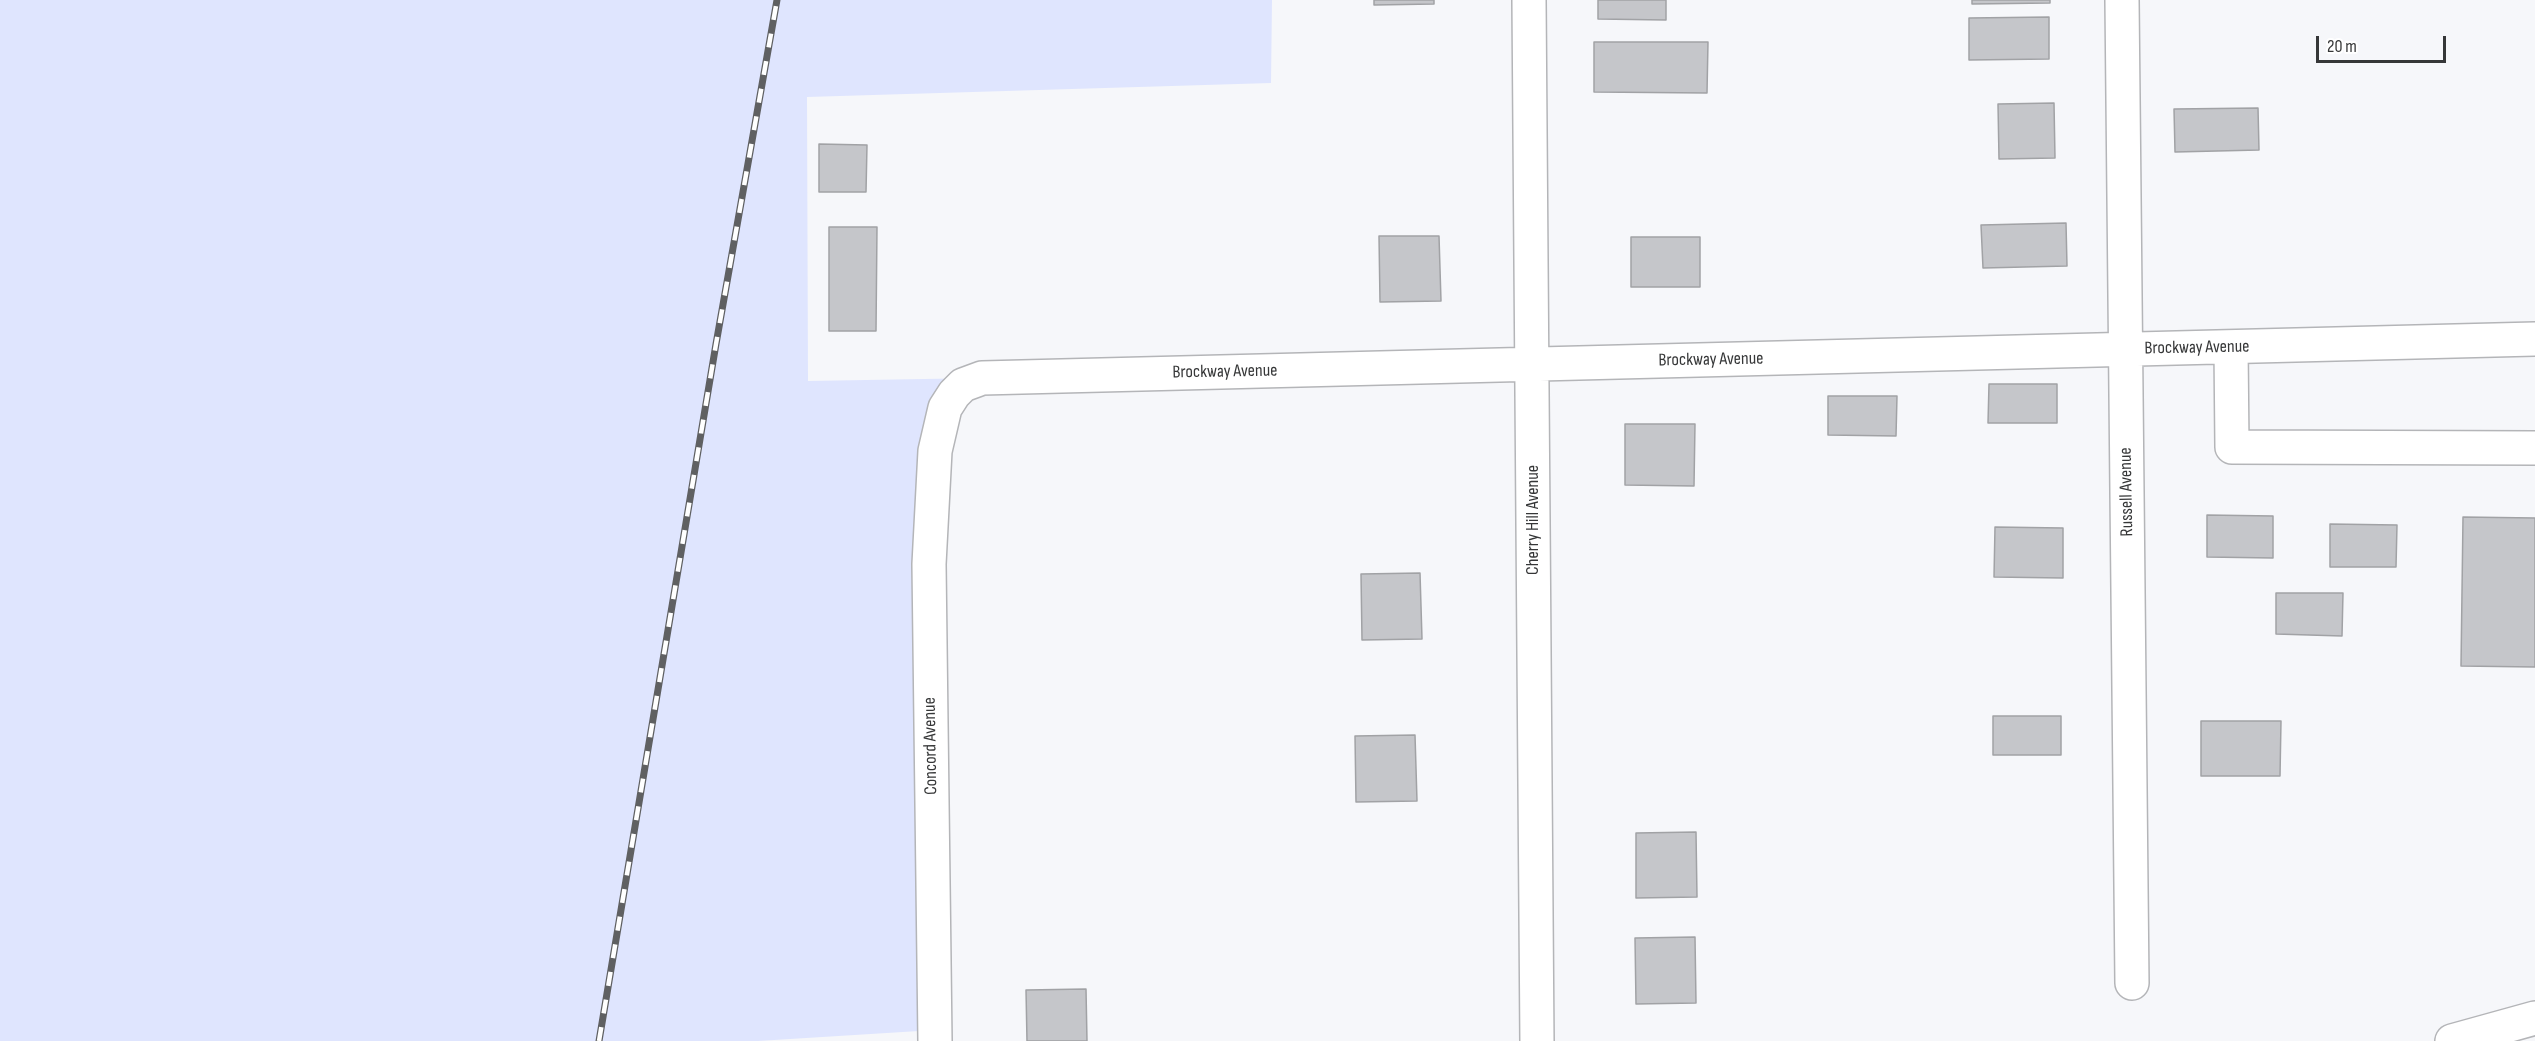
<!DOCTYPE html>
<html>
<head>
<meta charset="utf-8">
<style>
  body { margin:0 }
  #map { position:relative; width:2535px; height:1041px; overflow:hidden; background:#f6f7fa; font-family:"Sofia Sans Condensed",sans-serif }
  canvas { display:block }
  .scale { position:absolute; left:2316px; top:36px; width:130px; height:27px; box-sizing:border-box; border:3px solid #363738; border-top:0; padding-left:8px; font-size:18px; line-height:21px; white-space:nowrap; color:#363738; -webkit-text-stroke:4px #fff; paint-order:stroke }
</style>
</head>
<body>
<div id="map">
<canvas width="2535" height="1041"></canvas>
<div class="scale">20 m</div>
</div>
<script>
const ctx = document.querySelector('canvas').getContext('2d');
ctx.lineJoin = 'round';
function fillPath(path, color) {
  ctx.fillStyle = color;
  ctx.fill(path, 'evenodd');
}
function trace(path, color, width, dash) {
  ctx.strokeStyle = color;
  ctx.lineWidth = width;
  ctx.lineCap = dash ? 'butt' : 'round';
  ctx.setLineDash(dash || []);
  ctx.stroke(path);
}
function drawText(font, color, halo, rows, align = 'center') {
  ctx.font = font + ' "Sofia Sans Condensed",sans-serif';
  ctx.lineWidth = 4.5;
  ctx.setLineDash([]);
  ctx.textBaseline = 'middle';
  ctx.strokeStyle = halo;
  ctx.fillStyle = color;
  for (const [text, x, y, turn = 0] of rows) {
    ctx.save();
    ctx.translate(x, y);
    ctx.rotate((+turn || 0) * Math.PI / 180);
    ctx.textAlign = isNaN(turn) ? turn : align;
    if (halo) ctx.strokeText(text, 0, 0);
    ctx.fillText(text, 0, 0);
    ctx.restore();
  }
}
fillPath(new Path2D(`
  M0,0H1272L1271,83L807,97L808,381L982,378L945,408L935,1030L758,1041H0Z`), '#dfe5fe');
const building = new Path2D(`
  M1374,0H1434V4L1374,5Z
  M1598,0H1666V20L1598,19Z
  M1972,0H2050V3L1972,4Z
  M2049,17V59L1969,60V18Z
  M1594,42H1708L1707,93L1594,92Z
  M2054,103L2055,158L1999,159L1998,104Z
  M2258,108L2259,150L2175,152L2174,109Z
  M819,144L867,145L866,192H819Z
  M2066,223L2067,266L1983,268L1981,225Z
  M829,227H877L876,331H829Z
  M1379,236H1439L1441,301L1380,302Z
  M1631,237H1700V287H1631Z
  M1989,384H2057V423H1988Z
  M1828,396H1897L1896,436L1828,435Z
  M1625,424H1695L1694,486L1625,485Z
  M2207,515L2273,516V558L2207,557Z
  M2463,517L2535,518V667L2461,666Z
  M2330,524L2397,525L2396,567H2330Z
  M1995,527L2063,528V578L1994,577Z
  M1420,573L1422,639L1362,640L1361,574Z
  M2276,593H2343L2342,636L2276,634Z
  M1993,716H2061V755H1993Z
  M2201,721H2281L2280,776H2201Z
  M1415,735L1417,801L1356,802L1355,736Z
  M1696,832L1697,897L1636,898V833Z
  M1695,937L1696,1003L1636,1004L1635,938Z
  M1086,989L1087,1041H1027L1026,990Z`);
fillPath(building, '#c5c6ca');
trace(building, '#a1a2a5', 1.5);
const street = new Path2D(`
  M1529,0L1537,1041
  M2122,0L2132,983
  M2231,347L2232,447L2535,448
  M935,1041L929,564L935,451L945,408L954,394L963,385L982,378L2535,339`);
const highway = new Path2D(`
  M2452,1041L2535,1018`);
trace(street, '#b4b5b8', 36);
trace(highway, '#b4b5b8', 36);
trace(street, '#fff', 33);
trace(highway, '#fff', 33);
const rail = new Path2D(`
  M599,1041L716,344L777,0`);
trace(rail, '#5f6062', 7);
trace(rail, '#fff', 4.5, [14]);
drawText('18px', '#363738', '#fff', [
  ["Brockway Avenue",2197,348,-1],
  ["Brockway Avenue",1711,360,-1],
  ["Brockway Avenue",1225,372,-1],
  ["Russell Avenue",2127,492,-91],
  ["Cherry Hill Avenue",1533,520,-90],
  ["Concord Avenue",931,746,-91]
]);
</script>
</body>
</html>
